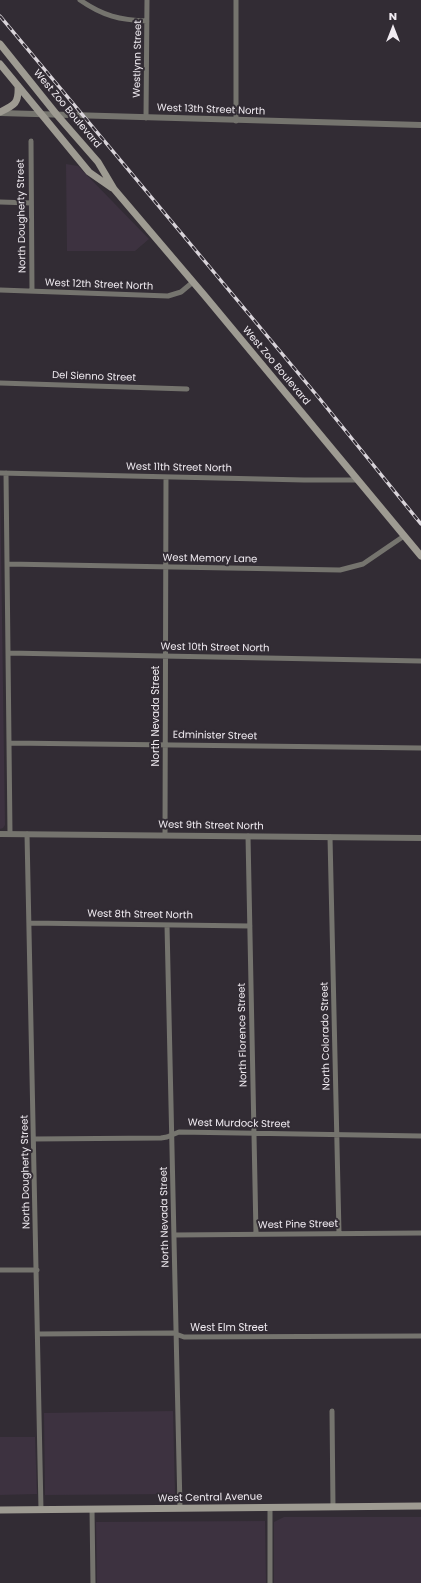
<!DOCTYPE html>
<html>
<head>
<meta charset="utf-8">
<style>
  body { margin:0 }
  #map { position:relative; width:421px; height:1583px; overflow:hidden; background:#322c34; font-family:Poppins,sans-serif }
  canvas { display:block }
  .north { position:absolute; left:373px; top:8px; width:40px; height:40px; -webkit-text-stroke:3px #322c34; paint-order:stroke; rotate:0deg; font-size:11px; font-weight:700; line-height:16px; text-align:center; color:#f0ebf1 }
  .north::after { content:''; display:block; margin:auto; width:14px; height:18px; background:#f0ebf1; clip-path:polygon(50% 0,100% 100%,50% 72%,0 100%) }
</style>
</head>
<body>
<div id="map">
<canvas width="421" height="1583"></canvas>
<div class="north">N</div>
</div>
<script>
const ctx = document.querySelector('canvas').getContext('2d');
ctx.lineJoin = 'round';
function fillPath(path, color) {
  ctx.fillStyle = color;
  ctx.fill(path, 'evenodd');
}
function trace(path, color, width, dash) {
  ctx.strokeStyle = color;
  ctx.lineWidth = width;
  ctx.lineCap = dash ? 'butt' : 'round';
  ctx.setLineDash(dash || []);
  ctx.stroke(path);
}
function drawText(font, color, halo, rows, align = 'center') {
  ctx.font = font + ' Poppins,sans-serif';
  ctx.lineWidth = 4;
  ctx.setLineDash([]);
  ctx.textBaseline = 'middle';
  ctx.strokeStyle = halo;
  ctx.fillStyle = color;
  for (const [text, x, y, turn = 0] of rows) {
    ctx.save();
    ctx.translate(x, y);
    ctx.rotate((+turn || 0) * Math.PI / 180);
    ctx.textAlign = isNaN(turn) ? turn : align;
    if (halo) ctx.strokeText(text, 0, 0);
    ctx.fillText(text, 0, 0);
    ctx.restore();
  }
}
fillPath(new Path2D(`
  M66,164L78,166L149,239L135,251H67Z
  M0,479L5,825L3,828L0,829Z
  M173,1411L175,1494L45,1495L44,1413Z
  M0,1437H35L37,1494L0,1495Z
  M284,1517H421V1583H274V1522Z
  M265,1521L266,1583H97L96,1522Z`), '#3d3240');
trace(new Path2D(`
  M80,0C103,16 120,20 147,21
  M146,118L147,0
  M236,121V0
  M31,141L32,291
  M0,202L31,203
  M0,290L168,296L181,292L193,282
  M0,383L187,389
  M0,473L304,480H358
  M6,473L10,834
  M7,564L340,570L363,564L404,536
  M8,653L421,661
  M9,743L421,748
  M27,834L41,1510
  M165,835L166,477
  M248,836L256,1234
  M330,837L339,1233
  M29,923L250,926
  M167,925L180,1508
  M34,1139L161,1138L167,1137L179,1132L421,1136
  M174,1235L421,1233
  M0,1270H37
  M38,1334L173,1333L184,1337L421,1336
  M332,1411L333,1507
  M270,1507V1583
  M92,1509L93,1583`), '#75746e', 5);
trace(new Path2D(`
  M0,113L421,125
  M0,834L421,838`), '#75746e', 6);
trace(new Path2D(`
  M0,44L57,115L98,162L114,189L205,296L421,556
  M0,64L89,172L112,188
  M0,112C15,105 19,103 18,86
  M0,1510L421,1506`), '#9e9b92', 7);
const rail = new Path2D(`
  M0,16L319,398L421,524`);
trace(rail, '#d8d3d9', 3.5);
trace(rail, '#322c34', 2, [6]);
drawText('10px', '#f0ebf1', '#322c34', [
  ["Westlynn Street",138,59,-89],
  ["West Zoo Boulevard",67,109,50],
  ["West 13th Street North",211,110,2],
  ["North Dougherty Street",22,216,-91],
  ["West 12th Street North",99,285,2],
  ["West Zoo Boulevard",276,366,50],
  ["Del Sienno Street",94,377,2],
  ["West 11th Street North",179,468,1],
  ["West Memory Lane",210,559,1],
  ["West 10th Street North",215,648,1],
  ["North Nevada Street",156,716,-90],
  ["Edminister Street",215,736,1],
  ["West 9th Street North",211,826,1],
  ["West 8th Street North",140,915,1],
  ["North Florence Street",243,1035,-91],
  ["North Colorado Street",326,1036,-91],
  ["West Murdock Street",239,1124,1],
  ["North Dougherty Street",26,1172,-91],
  ["North Nevada Street",165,1217,-91],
  ["West Pine Street",298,1225,-1],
  ["West Elm Street",229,1328],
  ["West Central Avenue",210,1498,-1]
]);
</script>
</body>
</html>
